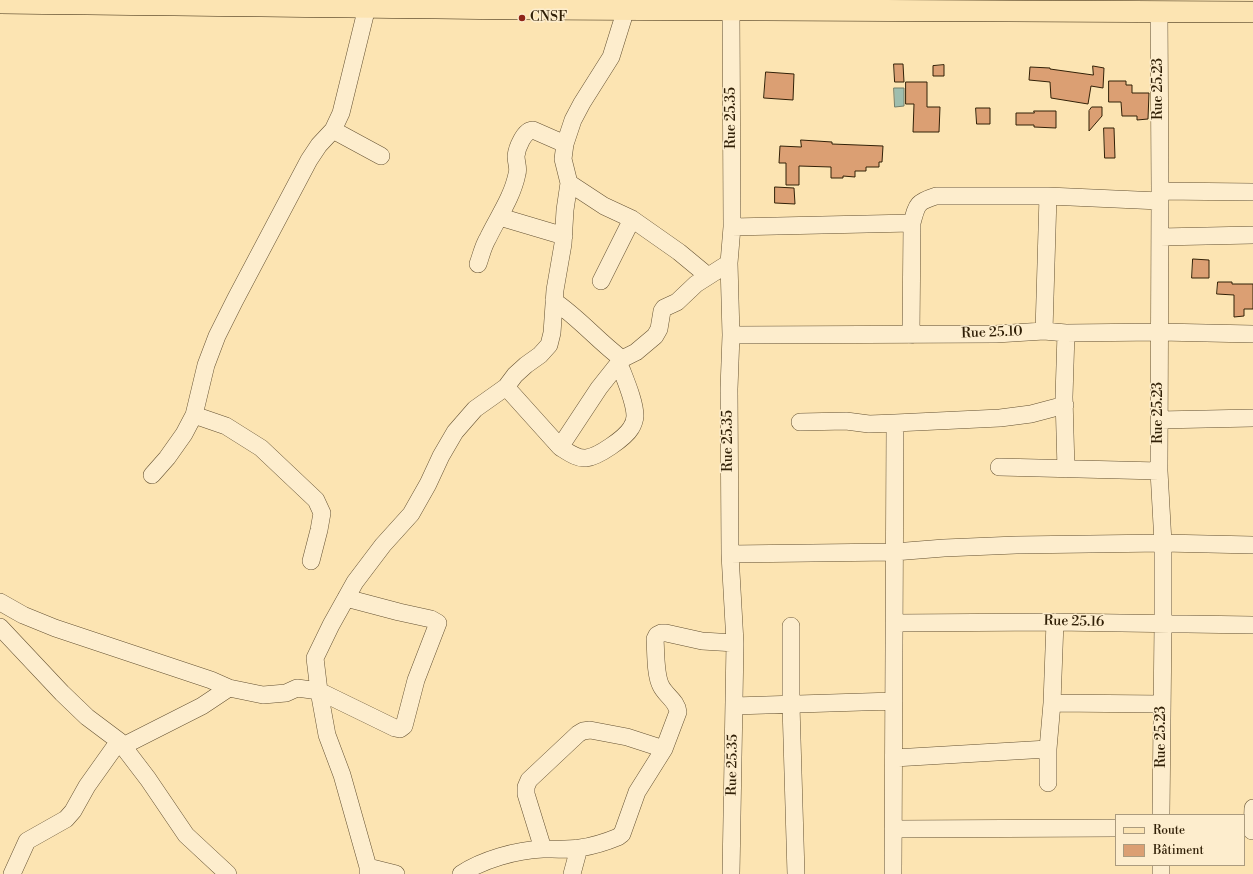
<!DOCTYPE html>
<html>
<head>
<meta charset="utf-8">
<style>
  body { margin:0 }
  #map { position:relative; width:1253px; height:874px; overflow:hidden; background:#fce4b2; font-family:"Libre Bodoni",serif }
  canvas { display:block }
  .legend { position:absolute; left:1115px; top:814px; width:130px; height:52px; box-sizing:border-box; background:#fdedcd; border:1px solid #ab9b7e; margin:0; padding:5px 7px; list-style:none; font-size:12px; color:#312007 }
  .legend li { display:flex; align-items:center; gap:8px; height:20px }
  .legend b { width:20px; border:1px solid #ab9b7e }
</style>
</head>
<body>
<div id="map">
<canvas width="1253" height="874"></canvas>
<ul class="legend">
<li><b style="height:5px;background:#fce4b2"></b>Route</li>
<li><b style="height:11px;background:#db9f73"></b>Bâtiment</li>
</ul>
</div>
<script>
const ctx = document.querySelector('canvas').getContext('2d');
ctx.lineJoin = 'round';
function fillPath(path, color) {
  ctx.fillStyle = color;
  ctx.fill(path, 'evenodd');
}
function trace(path, color, width, dash) {
  ctx.strokeStyle = color;
  ctx.lineWidth = width;
  ctx.lineCap = dash ? 'butt' : 'round';
  ctx.setLineDash(dash || []);
  ctx.stroke(path);
}
function drawText(font, color, halo, rows, align = 'center') {
  ctx.font = font + ' "Libre Bodoni",serif';
  ctx.lineWidth = 3;
  ctx.setLineDash([]);
  ctx.textBaseline = 'middle';
  ctx.strokeStyle = halo;
  ctx.fillStyle = color;
  for (const [text, x, y, turn = 0] of rows) {
    ctx.save();
    ctx.translate(x, y);
    ctx.rotate((+turn || 0) * Math.PI / 180);
    ctx.textAlign = isNaN(turn) ? turn : align;
    if (halo) ctx.strokeText(text, 0, 0);
    ctx.fillText(text, 0, 0);
    ctx.restore();
  }
}
const water = new Path2D(`
  M894,88H904V106L895,107Z`);
fillPath(water, '#9fbeae');
trace(water, '#737f6b', 1);
const building = new Path2D(`
  M894,64H903L904,82H895Z
  M944,65V76H933V66Z
  M1093,66L1104,68L1103,88L1091,86L1088,104L1051,98L1050,82L1029,80L1030,67L1050,68V69L1093,75Z
  M766,72L794,74L793,100L764,98Z
  M1109,81H1126V85H1132V93H1149L1148,119L1137,120V116H1122L1121,102H1109Z
  M906,82H927V107H940L939,132H913L914,104H906Z
  M1092,107H1102V116L1089,131V111Z
  M976,108H990V124H977Z
  M1034,111H1056V128L1034,127V125H1016V113H1034Z
  M1104,128H1114L1115,158H1105Z
  M801,140L832,142V144L883,146L882,162H879V167H866V171H855V177L843,176V178H831V167L799,166V185H786V163H779L780,146L801,147Z
  M775,187L794,188L795,204L775,203Z
  M1193,259L1209,260V278H1192Z
  M1218,282H1232V284H1253V309H1244V316L1234,317V295L1217,294Z`);
fillPath(building, '#db9f73');
trace(building, '#312007', 1);
const minor = new Path2D(`
  M367,7L341,113L333,130L381,156
  M1159,11L1160,191L1159,471L1163,543V624L1161,815
  M569,183L604,206L632,219L679,252L708,276
  M1160,191L1253,192
  M500,217L564,236
  M732,227L912,223
  M1160,237L1253,235
  M478,264C481,256 483,246 488,238C498,217 512,198 517,174C519,168 516,163 516,156C517,148 524,130 533,130L565,144
  M601,281L632,219
  M554,301C579,318 598,341 622,359L636,352L655,336L659,329L662,311L664,308L677,302L696,284L729,263
  M1044,331L1048,196
  M1066,333L1064,397L1066,469
  M731,335L996,334L1044,331L1066,333L1160,332L1253,334
  M911,335L912,223C917,204 917,202 936,196H1048L1160,201
  M506,387L560,447L599,388L622,359
  M194,415L226,426L261,448L316,500L322,513L319,530L311,561
  M1159,420L1253,418
  M800,422L846,421L869,424L895,423L1000,418L1031,414L1065,405
  M560,447C568,452 577,459 586,458C598,457 625,438 631,428C633,425 635,419 635,416C635,401 624,377 619,363
  M999,467L1159,471
  M152,475L167,458L184,434L194,415L206,365L217,336L235,300L309,160L319,145L333,130
  M730,554L894,552L944,548L1016,545L1163,543L1253,545
  M346,598L399,612L431,619L438,623L416,680L404,726L400,729L395,728L319,691L315,658L331,625L355,582L383,545L411,514L428,484L441,456L455,432L475,409L506,387L515,375L526,365L540,355L549,345L552,333L555,290L563,244L565,210L569,183L563,159L565,144L573,120L582,103L611,57L626,9
  M0,602L23,615L55,628L211,680L229,688
  M894,623L1055,622L1253,625
  M791,626V705L796,874
  M0,627L62,693L87,717L119,741L148,779L186,835L228,874
  M1052,703L1162,704
  M734,706L894,701
  M123,746L202,706L229,688L263,695L286,693L297,688L319,691L327,735L342,775L368,867V874
  M894,758L1048,749
  M1048,783V749L1052,703L1055,622
  M893,829L1116,828
  M1252,831L1253,808
  M543,849L526,794V787L529,780L578,734L583,731L590,730L627,737L664,749
  M368,867L396,874
  M12,874L27,841L66,819L73,811L87,786L119,741
  M461,874C482,860 516,850 543,849C555,849 567,850 580,848C593,846 606,842 618,837L622,834L637,792L664,749L678,712C677,701 666,696 661,686C655,675 656,651 655,639L657,635L661,633H666L702,641L735,643
  M572,874L579,848
  M731,874L735,643L730,554L729,389L731,335L729,263L732,227L731,9
  M893,874L895,423
  M1161,874V865`);
const major = new Path2D(`
  M0,3L523,9L1253,12`);
trace(minor, '#645132', 18);
trace(major, '#312007', 22);
trace(minor, '#fdedcd', 17);
trace(major, '#fce4b2', 21);
for (const [x, y, r, color] of [
  [522,18,4,"#8f2418"]
]) {
  const dot = new Path2D();
  dot.arc(x, y, r, 0, 2 * Math.PI);
  ctx.fillStyle = color;
  ctx.fill(dot);
  trace(dot, '#fdedcd', 1.5);
}
drawText('14px', '#312007', '#fdedcd', [
  ["CNSF",530,18]
], 'left');
drawText('14px', '#312007', '#fdedcd', [
  ["Rue 25.23",1159,89,-90],
  ["Rue 25.35",732,118,-90],
  ["Rue 25.10",992,333,-2],
  ["Rue 25.23",1159,413,-90],
  ["Rue 25.35",729,441,-90],
  ["Rue 25.16",1074,622,1],
  ["Rue 25.23",1162,737,-90],
  ["Rue 25.35",733,765,-89]
]);
</script>
</body>
</html>
